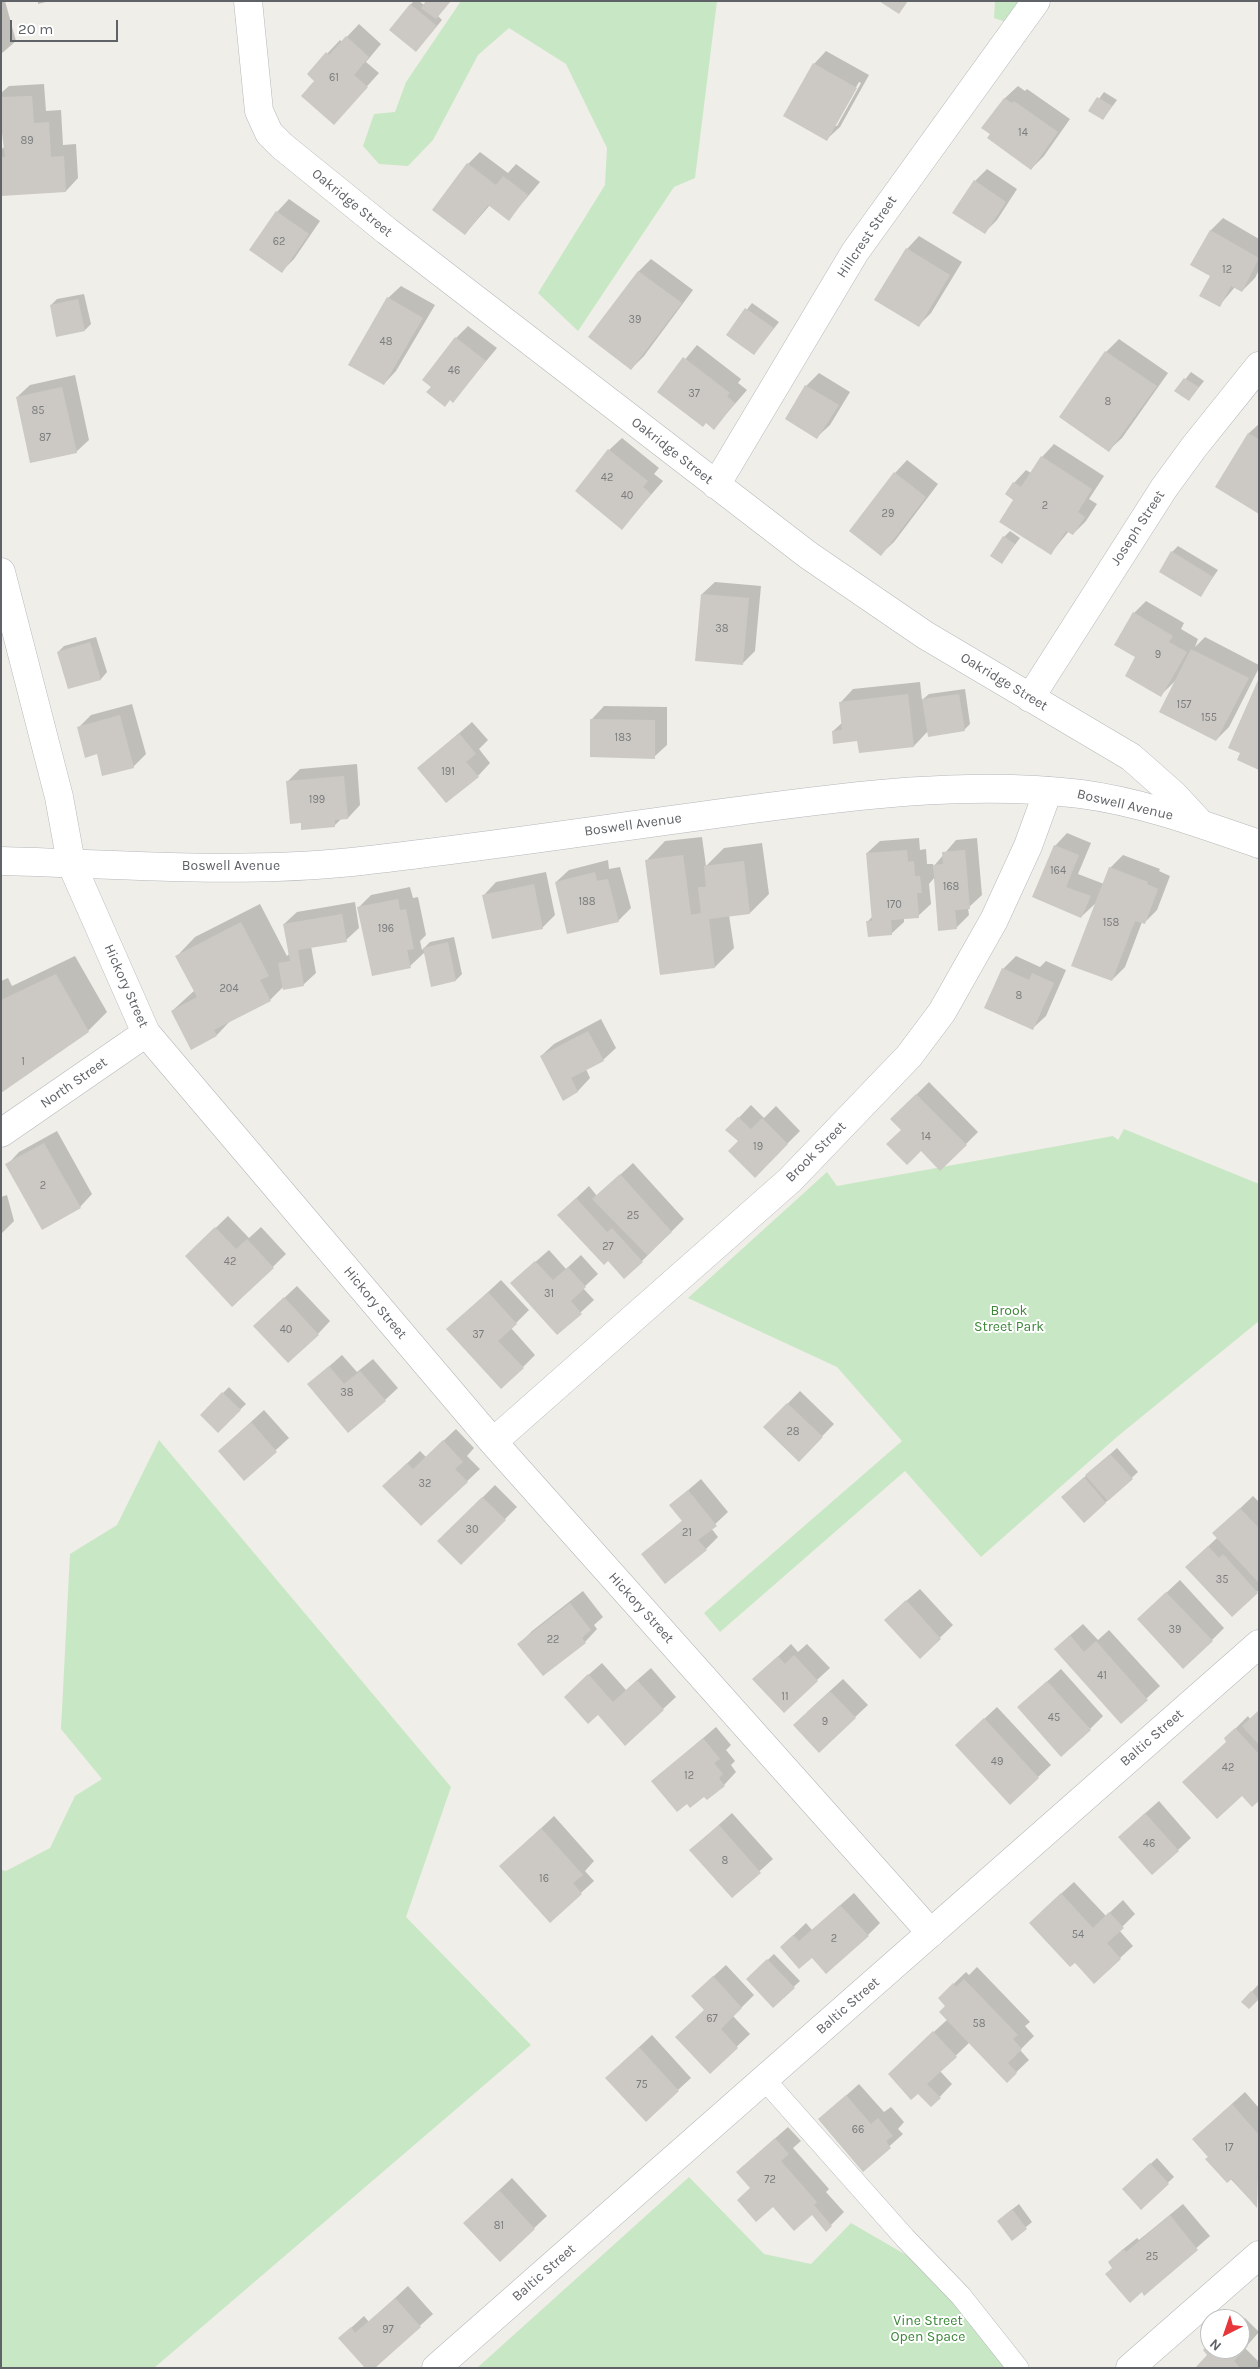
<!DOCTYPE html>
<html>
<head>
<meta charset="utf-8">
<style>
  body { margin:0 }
  #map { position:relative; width:1260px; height:2369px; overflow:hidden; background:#f0eee8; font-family:Karla,sans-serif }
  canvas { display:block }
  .frame { position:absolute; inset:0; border:2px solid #5f6367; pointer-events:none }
  .north { position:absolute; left:1200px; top:2309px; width:50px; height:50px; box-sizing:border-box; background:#fff; border:1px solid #bfc1c2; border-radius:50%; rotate:221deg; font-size:14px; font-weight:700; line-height:20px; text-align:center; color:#5f6367 }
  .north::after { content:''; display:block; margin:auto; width:18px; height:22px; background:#e7373b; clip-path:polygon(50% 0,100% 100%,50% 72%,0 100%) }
  .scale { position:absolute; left:10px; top:20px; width:108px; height:22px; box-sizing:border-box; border:2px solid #5f6367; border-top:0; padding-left:6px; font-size:15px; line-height:18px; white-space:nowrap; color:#5f6367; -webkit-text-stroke:4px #fff; paint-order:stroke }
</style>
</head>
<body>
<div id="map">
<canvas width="1260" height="2369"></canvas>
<div class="frame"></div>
<div class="north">N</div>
<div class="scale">20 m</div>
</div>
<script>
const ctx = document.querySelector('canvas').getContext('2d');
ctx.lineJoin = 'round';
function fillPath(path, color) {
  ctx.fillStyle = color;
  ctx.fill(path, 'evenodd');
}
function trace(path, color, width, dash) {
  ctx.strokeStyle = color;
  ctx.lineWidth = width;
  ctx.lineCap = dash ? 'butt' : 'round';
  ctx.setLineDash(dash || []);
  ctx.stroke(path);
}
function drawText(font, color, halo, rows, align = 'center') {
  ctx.font = font + ' Karla,sans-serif';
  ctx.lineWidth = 4;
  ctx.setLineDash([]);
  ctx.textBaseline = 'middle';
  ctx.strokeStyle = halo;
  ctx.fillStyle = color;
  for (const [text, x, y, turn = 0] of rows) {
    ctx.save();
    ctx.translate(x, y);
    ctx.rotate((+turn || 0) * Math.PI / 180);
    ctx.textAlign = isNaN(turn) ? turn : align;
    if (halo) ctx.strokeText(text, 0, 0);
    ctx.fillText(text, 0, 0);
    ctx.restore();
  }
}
fillPath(new Path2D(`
  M461,1H717L695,178L674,187L578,331L538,293L605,185L607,148L566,64L509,28L478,55L433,140L408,166L379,164L363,146L374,114L395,112L406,82Z
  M995,1H1019L1006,22L994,18Z
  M1124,1129L1259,1184V1321L1118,1436L981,1557L905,1471L720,1632L704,1613L902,1441L837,1367L688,1298L827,1172L837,1186L1113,1136L1118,1140Z
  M159,1440L451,1787L406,1917L531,2045L154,2368H1V1870L6,1871L50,1848L75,1796L102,1779L61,1729L70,1554L117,1525Z
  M689,2177L764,2254L811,2264L851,2223L932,2270L1012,2368H477Z`), '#c8e7c5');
fillPath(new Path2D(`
  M1,1H5L16,41L1,54Z
  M38,1H50L38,4Z
  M414,1H419L424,5L450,1L438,16L442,20L422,44L410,5Z
  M359,24L381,44L366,62L379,73L334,123L316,81L308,74L340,40L342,42Z
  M826,51L869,75L840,127L827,139L814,64ZM859,82L861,83L837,126H834Z
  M44,84L46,111L61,110L63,145L76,144L78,178L66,191L1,195V150L5,146L1,124V93L9,86Z
  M1018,86L1025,91L1027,89L1070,119L1044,156L1031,169L983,128L1005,98Z
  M1104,92L1117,100L1103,119L1090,111Z
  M480,152L508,173L516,164L540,182L509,219L490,205L465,234L468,164Z
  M987,169L1017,189L997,220L984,233L975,181Z
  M289,199L320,221L294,259L282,271L277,212Z
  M1223,218L1259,239V270L1255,278L1242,291L1235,287L1219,306L1211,275L1192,264L1211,230Z
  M919,236L962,262L931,313L918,326L907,249Z
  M651,259L693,290L644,356L631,369L589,337L639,271Z
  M401,286L435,305L396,371L384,384L388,298Z
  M84,294L91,324L85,330L51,305L57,299Z
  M752,303L779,322L754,354L728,334Z
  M468,326L497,348L453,401L456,338Z
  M1119,339L1168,373L1122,438L1109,450L1061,417L1106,352Z
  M697,345L741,379L738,383L747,390L714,428L659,391Z
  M1191,372L1204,381L1189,400L1176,391Z
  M819,373L850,392L830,425L817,437L786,419L806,386Z
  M75,375L89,440L76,452L17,397L30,385Z
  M1259,424V512L1217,486L1249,433Z
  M622,438L659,468L654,474L663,481L622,528L609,450Z
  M1054,444L1104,476L1089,499L1097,504L1086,521L1073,534L1069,531L1051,553L1015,500L1014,483L1026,470L1031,473L1042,457Z
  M907,460L938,484L894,542L881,554L895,473Z
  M1010,531L1020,538L1002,562L1004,537Z
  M1178,546L1218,570L1201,595L1172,552Z
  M715,582L761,586L755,651L742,664L702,594Z
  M1146,601L1184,623L1181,629L1198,639L1195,647L1205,637L1259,665V668L1229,727L1216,740L1176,680L1161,695L1137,657L1134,613Z
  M96,637L107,672L101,679L68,688L58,652L64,646Z
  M920,682L922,700L929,694L965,689L970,724L964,730L928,731L914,746L858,740L833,731L843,722L841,702L853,689Z
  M132,704L146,754L133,767L98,753L78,728L91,715Z
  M604,706L667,707V745L654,757L592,719Z
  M472,722L488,740L479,749L490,763L478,776L419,768Z
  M357,764L360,805L348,818H342L335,825L302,822L287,782L300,769Z
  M1067,833L1091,843L1078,874L1104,884L1110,868L1123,855L1160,869L1159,871L1170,876L1157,910L1144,923L1142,922L1125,967L1112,980L1098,901L1081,917L1034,897L1055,846Z
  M702,837L706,866L724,848L762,843L769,894L750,913L729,915L734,948L715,967L647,860L665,841Z
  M919,838L920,850L926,849L927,864H933V867L956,840L977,838L982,895L968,908L969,915L956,928L935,877L929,884L931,904L918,916L904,917V922L891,934L867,922L873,916L867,853L880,841Z
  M608,860L609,869L620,867L631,908L618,921L556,882L569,870Z
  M546,872L555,915L542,928L484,895L496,882Z
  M410,887L413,898L418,897L426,935L420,941L422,950L430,942L454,937L462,974L456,980L432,985L425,952L410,966L359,907L371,895Z
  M355,902L359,928L346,940L311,946L316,973L303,985L283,987L270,1000L231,1020L217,1035L172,1011L195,990L177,956L195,937L260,904L287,956L289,954L284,924L297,912Z
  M75,956L107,1012L88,1031L1,1091V981L8,978L12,986Z
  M1016,956L1040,967L1046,961L1066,970L1046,1016L1033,1028L1003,969Z
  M601,1019L616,1048L603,1060L586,1069L590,1078L578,1091L563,1099L541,1056L554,1044Z
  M929,1082L978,1132L940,1170L892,1119Z
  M751,1105L764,1118L776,1106L800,1131L755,1176L740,1141L727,1130Z
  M57,1131L92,1194L80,1207L7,1165L19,1152Z
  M633,1163L684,1219L642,1261L608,1259L572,1202L589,1186L597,1196Z
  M7,1195L14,1221L1,1234V1197Z
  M228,1216L249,1238L261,1227L286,1254L233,1306L199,1244Z
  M549,1250L566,1269L581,1255L598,1274L583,1288L594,1300L557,1334L525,1271Z
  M501,1280L529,1310L511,1328L535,1355L523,1367L461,1317Z
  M297,1286L330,1321L318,1334L268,1313Z
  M342,1355L357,1372L373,1359L398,1388L385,1400L309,1384Z
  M229,1387L246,1404L218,1431L201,1415Z
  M800,1391L834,1424L799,1460L765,1427Z
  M264,1410L289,1438L244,1479L219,1451Z
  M456,1429L474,1448L467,1456L480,1469L421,1525L397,1473L420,1451L426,1457Z
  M1117,1448L1138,1472L1105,1503L1069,1491Z
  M701,1479L728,1512L711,1528L718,1537L706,1549L643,1554L683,1520L671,1505Z
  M495,1485L517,1507L461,1563L439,1541Z
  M1253,1496L1259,1502V1590L1232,1615L1200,1554L1218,1537L1227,1521Z
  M1180,1580L1224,1628L1212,1640L1151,1607Z
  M920,1589L953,1625L920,1657L899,1607Z
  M583,1591L603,1617L594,1625L597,1629L585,1642L519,1644L532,1631Z
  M1083,1624L1098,1640L1109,1630L1160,1686L1121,1722L1068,1637Z
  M791,1644L798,1652L807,1644L830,1668L817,1680L767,1667Z
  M602,1663L626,1690L651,1668L676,1697L625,1744L578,1684Z
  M1061,1669L1103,1716L1090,1729L1032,1695Z
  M843,1679L868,1705L819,1751L807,1712Z
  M997,1707L1051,1765L1038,1777L970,1732Z
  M1259,1711V1799L1225,1739L1248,1716L1250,1719Z
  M716,1727L731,1745L726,1750L735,1761L731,1765L736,1772L724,1785L705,1795L653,1781Z
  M1159,1801L1191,1838L1152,1874L1132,1825Z
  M732,1813L773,1859L732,1896L704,1838Z
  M554,1816L594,1861L585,1871L594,1881L550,1921L501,1866Z
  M1074,1882L1106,1916L1123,1900L1135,1914L1119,1930L1133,1946L1094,1982L1043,1910Z
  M854,1893L880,1923L868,1935L812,1956L781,1947L806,1923L812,1930Z
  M774,1954L800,1981L773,2006L754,1973Z
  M726,1965L754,1995L733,2016L750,2034L710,2072L705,2010L706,1983Z
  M977,1967L1030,2022L1025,2026L1034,2036L1020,2050L1029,2060L1007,2081L970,2042L940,2071L952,2084L931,2106L902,2061L948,2019L947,2006L939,1998L966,1972L969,1975Z
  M1258,1985L1259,1998L1249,2008L1242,2002Z
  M652,2035L691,2078L678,2090L620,2065Z
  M859,2084L884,2112L891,2107L904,2122L898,2129L903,2134L863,2170L820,2119Z
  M1245,2092L1259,2108L1257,2207L1193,2139Z
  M788,2127L801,2141L793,2148L829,2189L826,2192L844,2212L826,2230L812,2213L751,2188L737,2172Z
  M1157,2158L1174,2177L1141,2208L1130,2183Z
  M512,2178L547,2216L500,2260L478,2210Z
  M1019,2204L1032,2222L1012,2239L1005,2215Z
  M1183,2204L1210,2236L1144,2294L1113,2267L1122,2250L1137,2238L1139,2240Z
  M408,2286L433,2314L373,2368L340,2338L364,2316L369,2322Z
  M1245,2318L1259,2332L1245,2348L1259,2362V2368H1196L1209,2355L1210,2345V2349H1240V2323Z`), '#0003');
fillPath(new Path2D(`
  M426,1H451L436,19L421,8Z
  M879,1H908L899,14Z
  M410,4L437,26L416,52L389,30Z
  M346,36L369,57L354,75L368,87L334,125L301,96L314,81L307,74L326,52L329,55Z
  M813,63L857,88L827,141L783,116Z
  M32,96L34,123L49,122L51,157L64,156L66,192L1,196V157H5L1,125V97Z
  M1097,97L1112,106L1103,120L1088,111Z
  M1004,98L1012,103L1014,101L1058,132L1031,170L987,138L990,134L981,128Z
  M467,163L496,185L503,176L528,195L509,221L488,205L465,235L432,210Z
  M974,180L1006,202L985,234L952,213Z
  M276,211L309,234L282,273L249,250Z
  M1210,230L1259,258L1242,292L1231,286L1220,307L1199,296L1210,276L1190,265Z
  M906,248L950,275L919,327L874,300Z
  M638,271L682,303L631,370L588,337Z
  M387,297L423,318L384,385L348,365Z
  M78,299L85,331L56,337L50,305Z
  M745,308L774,328L754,355L726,335Z
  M455,337L486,361L453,403L450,400L445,407L426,392L431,387L422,380Z
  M1105,351L1157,386L1109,452L1059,417Z
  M683,357L730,393L727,396L735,403L714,430L706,423L703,427L657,392Z
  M1184,378L1199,387L1189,401L1174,391Z
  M805,385L839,405L817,439L785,419Z
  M62,387L77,453L30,463L16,397Z
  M1248,433L1259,439V514L1215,487Z
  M608,449L648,481L643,487L651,494L622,530L575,491Z
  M1041,456L1092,489L1078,512L1085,517L1073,535L1066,531L1051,555L999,522L1013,500L1005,494L1013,482L1021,487Z
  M894,472L926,497L881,556L849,531Z
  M1003,536L1015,544L1002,564L990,556Z
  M1171,551L1213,577L1201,597L1159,572Z
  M701,594L749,598L743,665L695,661Z
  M1133,612L1173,636L1169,642L1187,652L1161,697L1125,676L1135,657L1114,645Z
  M90,642L101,680L68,689L57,652Z
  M1191,649L1249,678L1216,741L1159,712Z
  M1259,678V770L1237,760L1240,753L1228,748Z
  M908,694L914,747L859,753L857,741L833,744L832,731L842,730L839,702Z
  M959,694L965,731L928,737L922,699Z
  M120,715L134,768L102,776L97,754L85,758L77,727Z
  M590,719L655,720V759L590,757Z
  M459,733L476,754L466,762L479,777L446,803L417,768Z
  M344,776L348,819L335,820V827L301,830V823L290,824L286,781Z
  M1054,845L1079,855L1066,887L1091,896L1081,918L1032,897Z
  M907,850L908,862L914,861L915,876H920L922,893H917L919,918L891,920L892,935L868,937L866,921H872L866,853Z
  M965,850L970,909L955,910L957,929L938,931L933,865L943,864L942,852Z
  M683,855L691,915L701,913L698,887H706L704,866L744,861L750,914L709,919L715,968L660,975L645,860Z
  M1109,867L1148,882L1147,884L1158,889L1145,924L1135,921L1112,981L1071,966Z
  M595,872L597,881L608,879L619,922L567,934L555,882Z
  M534,884L543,929L492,939L482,895Z
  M398,899L400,910L406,909L414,949L407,950L411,968L372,976L357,907Z
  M342,914L347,942L298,950L304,986L283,990L278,963L290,961L283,924Z
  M241,922L269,976L260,980L271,1001L214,1030L217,1036L191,1050L171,1011L197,997L175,956Z
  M448,942L456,981L431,987L423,948Z
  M1002,968L1029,980L1032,973L1054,983L1033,1030L984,1008Z
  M56,974L89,1032L1,1093V1000Z
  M588,1031L604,1061L571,1078L578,1092L563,1101L540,1056Z
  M916,1094L967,1145L940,1171L921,1151L907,1165L886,1144L901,1130L890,1119Z
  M738,1117L751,1129L762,1118L788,1144L755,1178L728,1151L738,1141L725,1130Z
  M44,1143L81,1208L42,1230L5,1164Z
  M620,1174L672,1232L647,1255L592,1199Z
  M576,1198L607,1232L612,1228L643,1262L624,1279L608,1261L604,1265L557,1215Z
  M215,1227L236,1249L247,1239L274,1268L232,1307L185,1256Z
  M535,1261L553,1280L568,1267L586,1287L571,1301L582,1314L557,1335L510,1283Z
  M488,1292L517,1324L498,1341L524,1368L501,1389L446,1329Z
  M284,1297L319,1335L288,1363L253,1326Z
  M329,1366L344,1384L360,1371L386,1401L348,1433L307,1384Z
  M222,1392L241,1410L218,1433L200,1415Z
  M787,1403L823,1437L799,1462L763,1427Z
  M251,1422L277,1452L244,1481L218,1451Z
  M443,1440L463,1462L455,1469L468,1482L421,1526L382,1486L407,1463L413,1469Z
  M1110,1454L1133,1479L1108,1501L1085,1475Z
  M1084,1477L1106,1503L1084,1523L1061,1497Z
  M688,1490L717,1526L698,1540L707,1550L665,1584L641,1554L682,1521L669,1505Z
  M482,1497L506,1520L461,1565L437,1541Z
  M1240,1508L1259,1528V1583L1212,1533Z
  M1208,1546L1219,1558L1223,1554L1258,1593L1232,1617L1185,1567Z
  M1166,1592L1213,1641L1183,1669L1137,1619Z
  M906,1600L941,1639L920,1659L884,1620Z
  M570,1603L591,1630L582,1638L586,1643L543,1676L517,1644Z
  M1070,1635L1084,1652L1096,1641L1148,1700L1121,1724L1054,1649Z
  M794,1655L818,1681L784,1713L752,1679L778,1656L785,1664Z
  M588,1674L613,1702L637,1680L664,1710L625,1746L598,1715L588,1724L564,1697Z
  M1047,1681L1091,1730L1061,1757L1017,1707Z
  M830,1691L856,1718L819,1753L793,1725Z
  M1259,1710V1745L1242,1726Z
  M984,1718L1039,1778L1010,1805L955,1745Z
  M1235,1728L1259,1754V1801L1252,1807L1242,1796L1217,1819L1182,1782L1226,1742L1224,1738Z
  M703,1738L720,1759L714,1763L723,1774L719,1778L725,1786L707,1800L704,1797L690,1808L687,1804L677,1812L651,1781Z
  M1145,1813L1179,1851L1152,1875L1118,1837Z
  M719,1825L761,1873L732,1898L689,1850Z
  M541,1828L583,1875L573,1883L582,1894L550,1923L499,1866Z
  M1061,1893L1093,1928L1109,1912L1124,1928L1107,1943L1121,1959L1094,1984L1075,1963L1070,1967L1029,1923Z
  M840,1905L869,1936L826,1974L812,1958L799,1969L780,1947L793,1935L799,1941Z
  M767,1959L795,1988L773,2008L746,1979Z
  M713,1976L742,2008L721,2029L738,2048L710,2074L675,2037L704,2010L691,1996Z
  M964,1979L1018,2035L1013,2039L1022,2049L1008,2063L1017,2073L1007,2083L939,2012L945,2006L938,1998L953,1983L956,1987Z
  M1251,1991L1259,1999L1249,2009L1241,2002Z
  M933,2031L957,2057L927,2084L941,2098L931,2107L918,2094L911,2100L888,2074Z
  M639,2047L679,2091L646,2122L605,2078Z
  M846,2095L871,2124L878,2118L893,2136L886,2141L891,2148L863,2172L818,2119Z
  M1232,2104L1259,2135L1257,2208L1232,2179L1227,2183L1205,2159L1208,2157L1192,2139Z
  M775,2138L789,2154L781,2161L817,2202L814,2205L832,2226L826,2232L812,2215L794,2231L773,2207L756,2222L737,2200L750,2188L736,2172Z
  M1150,2163L1169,2184L1141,2210L1122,2189Z
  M499,2190L535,2229L500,2262L463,2223Z
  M1012,2209L1027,2229L1012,2241L997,2221Z
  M1170,2215L1198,2250L1144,2296L1142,2292L1130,2303L1105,2274L1112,2268L1108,2262L1123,2249L1126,2252Z
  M395,2298L421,2327L375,2368H365L338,2338L351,2327L355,2333Z
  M1240,2338L1248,2346L1234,2361L1240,2368H1195L1207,2355L1203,2350L1210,2343V2349H1240Z`), '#ccc9c4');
const lane = new Path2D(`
  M764,2079L905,2238L961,2296L1018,2368`);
const street = new Path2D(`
  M248,1L259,111L269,133L282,146L387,231L808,555L925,635L1131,757L1174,795L1200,823
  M716,485L855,252L1036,1
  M1,572L59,797L71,863L146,1033L493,1442L931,1933
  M1030,698L1164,488L1194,447L1259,366
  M1,1133L146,1033
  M493,1442L790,1180L909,1056L942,1012L994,920L1028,846L1048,791
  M436,2368L1259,1644
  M1130,2368L1259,2255`);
const secondary = new Path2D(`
  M1,861C118,864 235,874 352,862C481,848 609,828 738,811C850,796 968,780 1081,794C1142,802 1201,824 1259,844`);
trace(lane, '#b5b8bb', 22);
trace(street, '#b5b8bb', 29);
trace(secondary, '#b4b7bb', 29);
trace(lane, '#fff', 21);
trace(street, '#fff', 28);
trace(secondary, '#fff', 28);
drawText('11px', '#7a7c7e', null, [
  ["61",334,78],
  ["14",1023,133],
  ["89",27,141],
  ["62",279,242],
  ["12",1227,270],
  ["39",635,320],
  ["48",386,342],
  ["46",454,371],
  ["37",694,394],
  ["8",1108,402],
  ["85",38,411],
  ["87",45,438],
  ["42",607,478],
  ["40",627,496],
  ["2",1045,506],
  ["29",888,514],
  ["38",722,629],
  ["9",1158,655],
  ["157",1184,705],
  ["155",1209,718],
  ["183",623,738],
  ["191",448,772],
  ["199",317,800],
  ["164",1058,871],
  ["168",951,887],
  ["188",587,902],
  ["170",894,905],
  ["158",1111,923],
  ["196",386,929],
  ["204",229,989],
  ["8",1019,996],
  ["1",23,1062],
  ["14",926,1137],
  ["19",758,1147],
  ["2",43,1186],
  ["25",633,1216],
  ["27",608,1247],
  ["42",230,1262],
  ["31",549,1294],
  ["40",286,1330],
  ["37",478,1335],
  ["38",347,1393],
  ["28",793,1432],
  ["32",425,1484],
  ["30",472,1530],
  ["21",687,1533],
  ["35",1222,1580],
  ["39",1175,1630],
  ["22",553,1640],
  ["41",1102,1676],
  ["11",785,1697],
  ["45",1054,1718],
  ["9",825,1722],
  ["49",997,1762],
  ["42",1228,1768],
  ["12",689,1776],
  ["46",1149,1844],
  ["8",725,1861],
  ["16",544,1879],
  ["54",1078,1935],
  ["2",834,1939],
  ["67",712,2019],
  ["58",979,2024],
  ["75",642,2085],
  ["66",858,2130],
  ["17",1229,2148],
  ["72",770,2180],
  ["81",499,2226],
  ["25",1152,2257],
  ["97",388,2330]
]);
drawText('14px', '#5f6367', '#fff', [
  ["Oakridge Street",352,203,39],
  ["Hillcrest Street",867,237,-56],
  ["Oakridge Street",672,451,38],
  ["Joseph Street",1138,528,-57],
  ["Oakridge Street",1004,682,31],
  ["Boswell Avenue",1125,805,13],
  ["Boswell Avenue",633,825,-8],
  ["Boswell Avenue",231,866],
  ["Hickory Street",126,986,66],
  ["North Street",74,1083,-35],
  ["Brook Street",816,1152,-45],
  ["Hickory Street",375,1303,50],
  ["Hickory Street",641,1608,48],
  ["Baltic Street",1152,1738,-41],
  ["Baltic Street",848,2006,-41],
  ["Baltic Street",544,2273,-41]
]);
drawText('14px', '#3b8637', '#fff', [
  ["Brook",1009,1311],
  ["Street Park",1009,1327],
  ["Vine Street",928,2321],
  ["Open Space",928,2337]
]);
</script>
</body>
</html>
